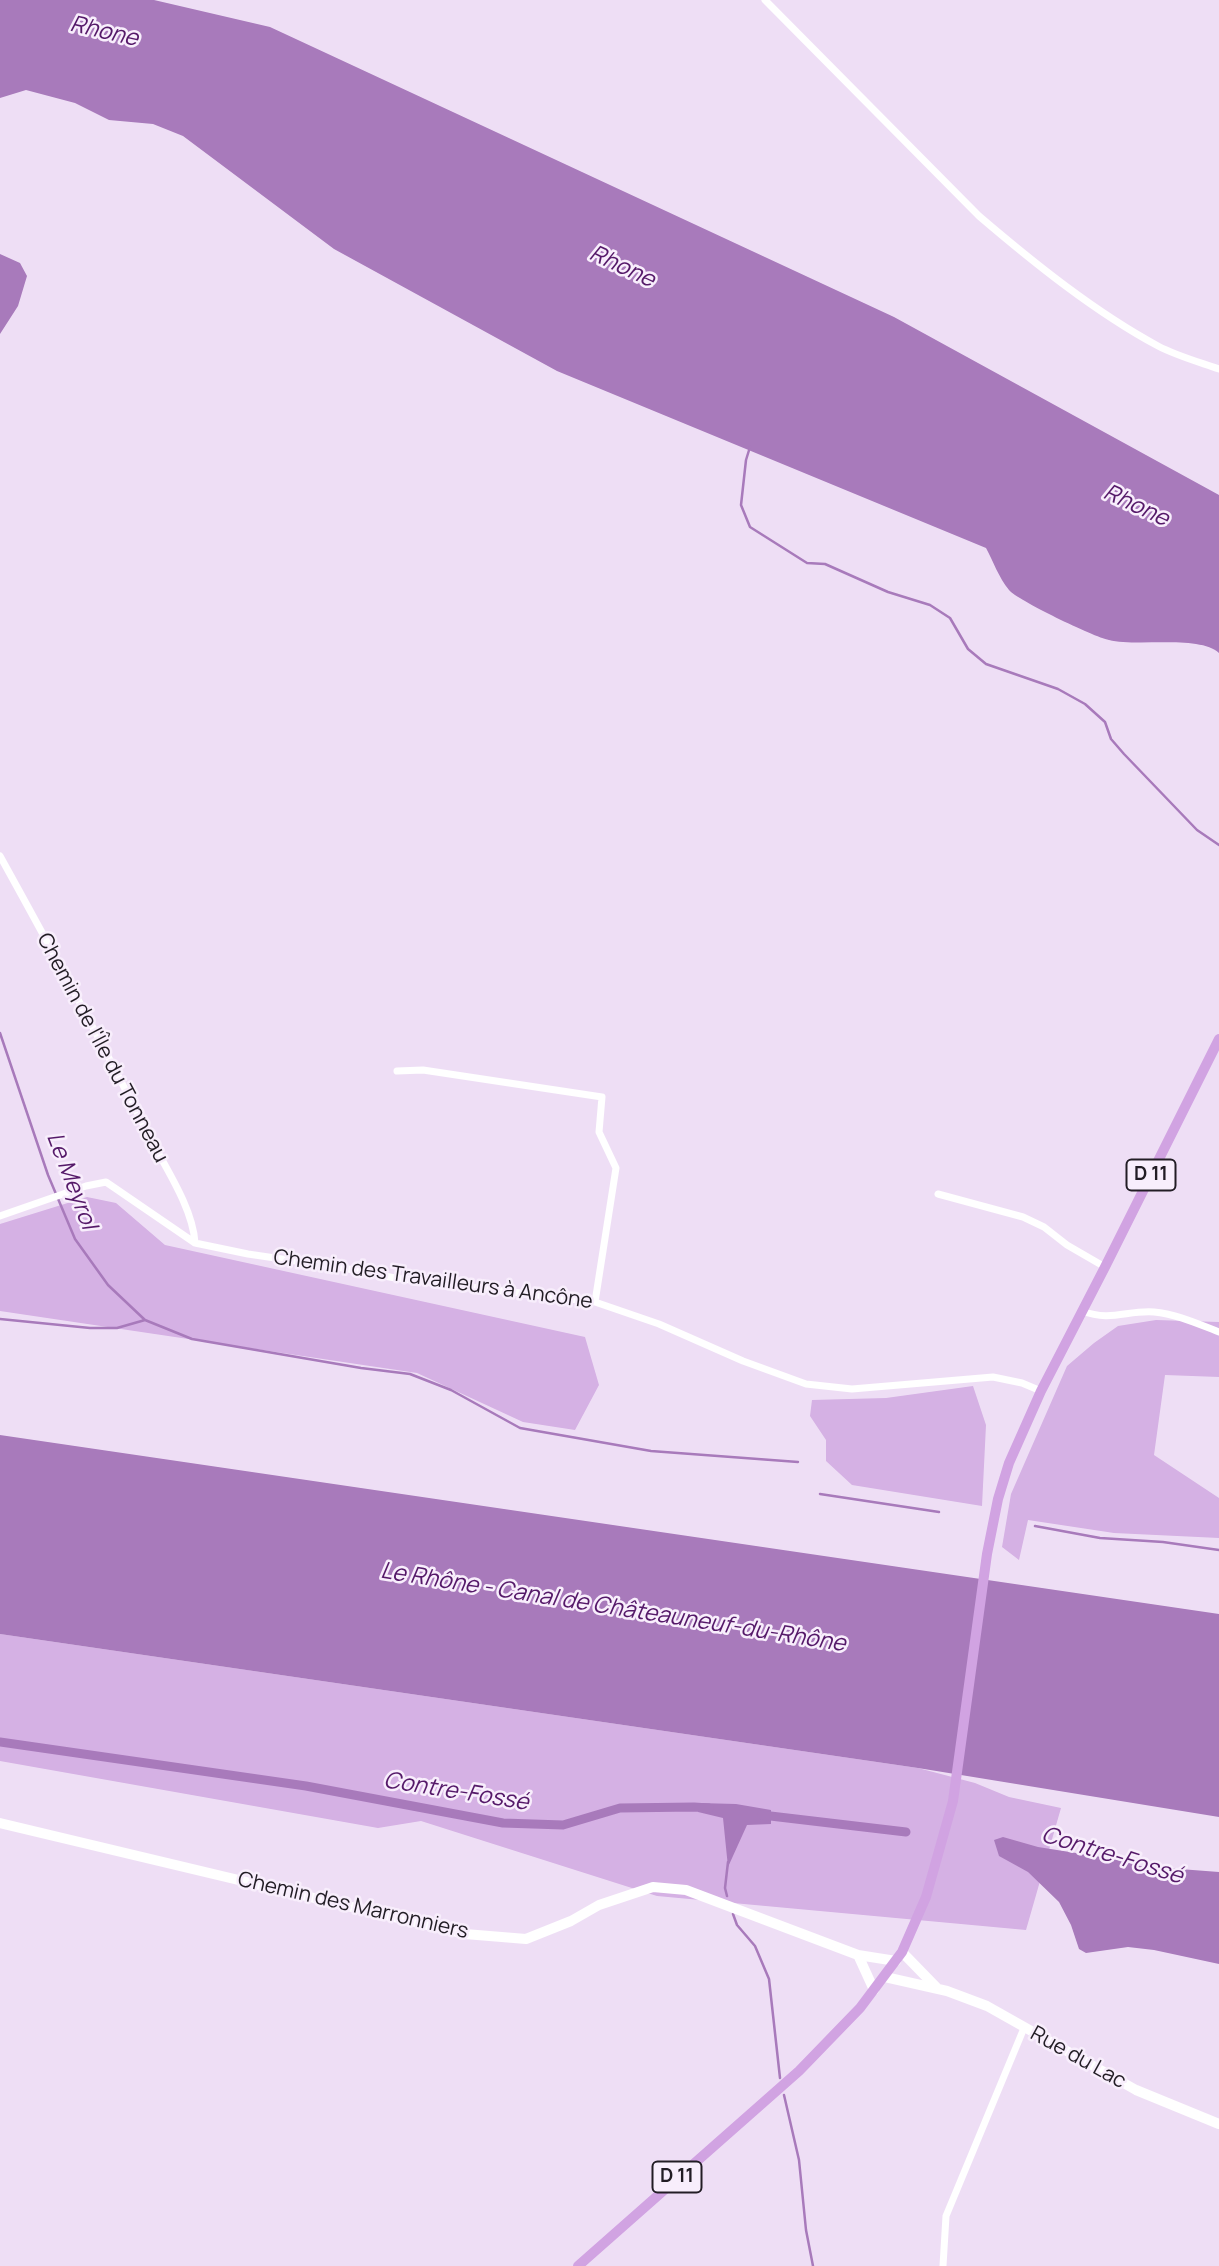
<!DOCTYPE html>
<html>
<head>
<meta charset="utf-8">
<style>
  body { margin:0 }
  canvas { display:block; background:#eedef5 }
</style>
</head>
<body>
<canvas width="1219" height="2266"></canvas>
<script>
const ctx = document.querySelector('canvas').getContext('2d');
ctx.lineJoin = 'round';
function fillPath(path, color) {
  ctx.fillStyle = color;
  ctx.fill(path, 'evenodd');
}
function trace(path, color, width, dash) {
  ctx.strokeStyle = color;
  ctx.lineWidth = width;
  ctx.lineCap = dash ? 'butt' : 'round';
  ctx.setLineDash(dash || []);
  ctx.stroke(path);
}
function drawText(font, color, halo, rows, align = 'center') {
  ctx.font = font + ' Manrope,sans-serif';
  ctx.lineWidth = 5;
  ctx.setLineDash([]);
  ctx.textBaseline = 'middle';
  ctx.strokeStyle = halo;
  ctx.fillStyle = color;
  for (const [text, x, y, turn = 0] of rows) {
    ctx.save();
    ctx.translate(x, y);
    ctx.rotate((+turn || 0) * Math.PI / 180);
    ctx.textAlign = isNaN(turn) ? turn : align;
    if (halo) ctx.strokeText(text, 0, 0);
    ctx.fillText(text, 0, 0);
    ctx.restore();
  }
}
fillPath(new Path2D(`
  M87,1197L116,1203L165,1245L585,1337L599,1385L575,1430L523,1422L417,1373L0,1311V1224Z
  M1156,1320L1219,1322V1377L1165,1375L1154,1455L1219,1498V1538L1114,1533L1028,1520L1019,1560L1002,1547L1011,1494L1067,1366L1094,1343L1118,1326Z
  M973,1386L986,1425L982,1506L852,1485L826,1461V1440L810,1416L812,1400L886,1398Z
  M0,1634L918,1768L975,1783L1009,1797L1061,1808L1026,1930L657,1896L421,1821L378,1828L0,1761Z`), '#d5b1e4');
fillPath(new Path2D(`
  M0,0H154L270,27L894,317L1219,495V653C1200,635 1135,647 1109,640C1094,637 1017,600 1009,590C999,578 993,561 986,548L557,371L334,249L183,136L153,124L109,120L75,103L26,90L0,98Z
  M0,254L20,263L27,276L18,306L0,334Z
  M0,1435L1219,1614V1817L918,1768L0,1634Z
  M699,1803L736,1804L771,1810V1824L747,1825L728,1867L723,1818L698,1812Z
  M1003,1837L1038,1847L1114,1859L1140,1866L1219,1872V1964L1154,1950L1128,1947L1086,1953L1079,1949L1071,1925L1059,1902L1028,1872L999,1856L994,1840Z`), '#a87abb');
trace(new Path2D(`
  M750,447L746,460L741,505L750,527L807,563L825,564L888,592L930,605L950,618L968,649L986,664L1058,689L1085,704L1105,722L1111,739L1124,754L1197,830L1219,845
  M0,1033L48,1175L75,1239L108,1285L145,1320
  M0,1319L90,1328H117L145,1320L192,1339L361,1368L410,1374L451,1390L520,1428L651,1451L798,1462
  M820,1494L939,1512
  M1035,1526L1100,1538L1163,1542L1219,1550
  M727,1896L725,1888L728,1862
  M733,1914L737,1925L755,1946L769,1979L780,2078
  M784,2095L799,2160L806,2230L813,2266`), '#a87abb', 2.5);
trace(new Path2D(`
  M0,1742L306,1786L503,1823L563,1825L620,1808L694,1807L709,1808
  M762,1815L906,1832`), '#a87abb', 9);
trace(new Path2D(`
  M765,0L979,216C1034,263 1095,312 1158,346C1177,356 1199,362 1219,369
  M0,856C51,948 101,1041 149,1136C165,1167 193,1208 195,1243
  M397,1071L423,1070L602,1097L599,1132L616,1168L595,1302
  M938,1194L1023,1217L1044,1227L1067,1245L1105,1267
  M0,1216L86,1186L106,1182L195,1243L248,1254L343,1268L395,1278L595,1302L659,1324L743,1361L806,1384L852,1389L993,1377L1022,1383L1041,1391
  M1082,1311C1111,1322 1127,1310 1154,1312C1176,1314 1198,1324 1219,1332
  M943,2266L946,2216L1024,2028`), '#fff', 7);
trace(new Path2D(`
  M0,1823L465,1934L526,1939L571,1921L599,1905L653,1887L686,1890L858,1955L896,1961
  M902,1952L938,1989
  M858,1955L874,1990
  M885,1977L947,1991L987,2006L1136,2090L1219,2124`), '#fff', 10);
trace(new Path2D(`
  M578,2266L799,2071L860,2008L902,1952L926,1897L953,1801L987,1554L998,1499L1009,1463L1041,1391L1105,1267L1219,1039`), '#d1a3e2', 10);
for (const [x, y, w] of [
  [1151,1175,49],
  [677,2177,49]
]) {
  const box = new Path2D();
  box.roundRect(x - w / 2, y - 15.5, w, 31, 5);
  ctx.fillStyle = '#f8eefc';
  ctx.fill(box);
  trace(box, '#221d25', 2);
}
drawText('bold 19px', '#221d25', null, [
  ["D 11",1151,1175],
  ["D 11",677,2177]
]);
drawText('21px', '#221d25', '#f8eefc', [
  ["Chemin de l'Île du Tonneau",102,1048,62],
  ["Chemin des Travailleurs à Ancône",433,1280,8],
  ["Chemin des Marronniers",353,1906,13],
  ["Rue du Lac",1078,2058,29]
]);
drawText('italic 23px', '#551969', '#f8eefc', [
  ["Rhone",104,32,13],
  ["Rhone",622,267,25],
  ["Rhone",1136,506,25],
  ["Le Meyrol",71,1181,69],
  ["Le Rhône - Canal de Châteauneuf-du-Rhône",613,1608,9],
  ["Contre-Fossé",456,1792,9],
  ["Contre-Fossé",1112,1856,17]
]);
</script>
</body>
</html>
